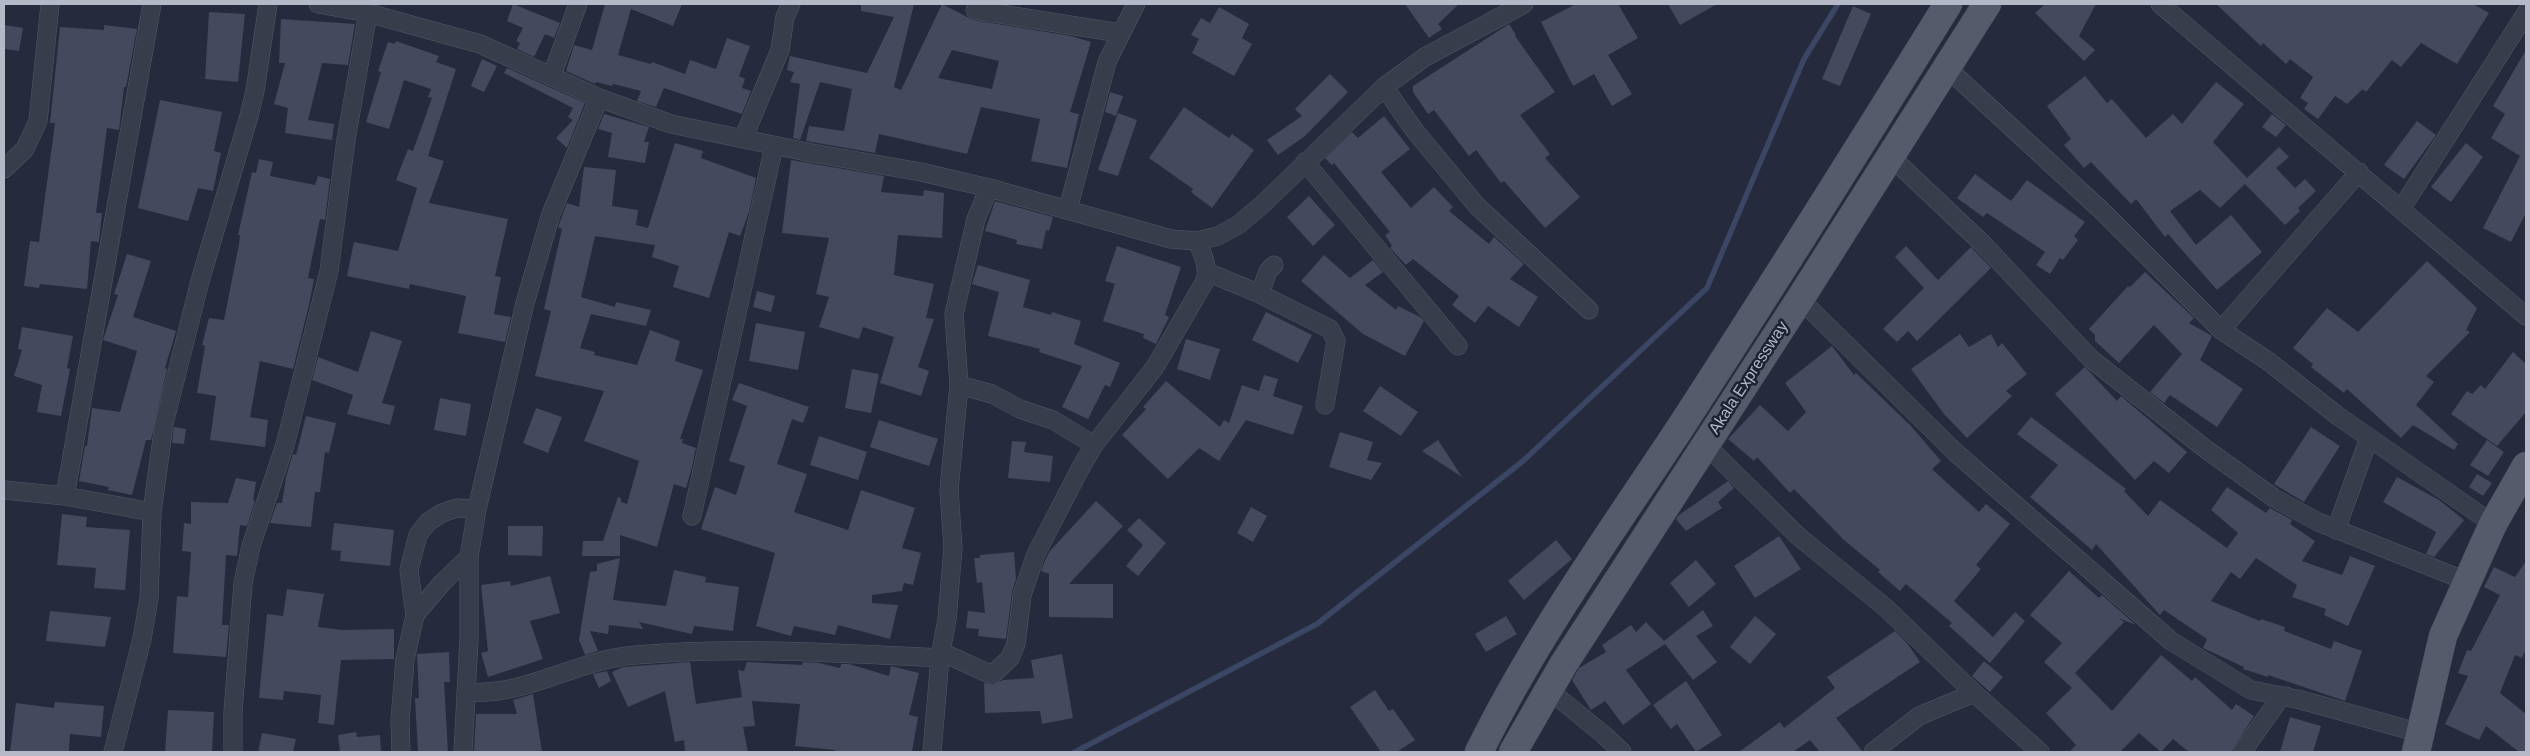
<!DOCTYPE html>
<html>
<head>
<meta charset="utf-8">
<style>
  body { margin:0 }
  #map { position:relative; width:2530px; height:756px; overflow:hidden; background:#252a3c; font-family:Helvetica,sans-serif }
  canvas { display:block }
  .frame { position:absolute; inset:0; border:5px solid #b4b8c7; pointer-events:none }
</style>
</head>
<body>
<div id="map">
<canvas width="2530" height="756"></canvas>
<div class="frame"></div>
</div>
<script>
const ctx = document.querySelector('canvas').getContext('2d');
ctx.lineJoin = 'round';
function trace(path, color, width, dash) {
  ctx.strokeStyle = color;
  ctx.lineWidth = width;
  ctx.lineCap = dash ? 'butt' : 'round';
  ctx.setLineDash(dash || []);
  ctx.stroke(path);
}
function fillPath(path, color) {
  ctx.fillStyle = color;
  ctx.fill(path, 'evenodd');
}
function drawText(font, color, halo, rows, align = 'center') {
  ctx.font = font + ' Helvetica,sans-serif';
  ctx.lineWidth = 5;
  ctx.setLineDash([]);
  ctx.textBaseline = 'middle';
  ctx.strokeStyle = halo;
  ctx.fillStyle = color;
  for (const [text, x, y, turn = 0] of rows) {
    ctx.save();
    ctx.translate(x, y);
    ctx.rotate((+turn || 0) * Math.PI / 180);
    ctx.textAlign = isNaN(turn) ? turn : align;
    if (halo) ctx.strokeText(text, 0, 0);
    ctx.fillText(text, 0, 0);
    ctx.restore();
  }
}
trace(new Path2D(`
  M1075,752L1317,624L1523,461L1707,288L1804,59L1838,4`), '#3b4564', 5.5);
fillPath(new Path2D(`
  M513,4L560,23L554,38L545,34L534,57L517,49L520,43L516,41L523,28L507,21Z
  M605,4H682L673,26L631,9L618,55L651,64L652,62L685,74L690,60L716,69L727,38L750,46L739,76L745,79L742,88L751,91L742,114L664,88L656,107L637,101L641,91L613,84L612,86L596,82L595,84L566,71L574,45L592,50Z
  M861,4H914L894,87L901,90L942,4L973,20L1071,36L1091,42L1070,112L1079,114L1067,168L1031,161L1040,119L981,107L967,154L879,134L875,153L806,141L809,126L844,131L852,89L820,82L800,140L793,138L800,84L790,82L794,72L787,70L790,56L867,73L894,17L861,11ZM952,50L999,61L992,89L938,78Z
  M1405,4H1459L1438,24L1442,29L1429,38Z
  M1576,4H1618L1638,38L1608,55L1632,94L1612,106L1594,74L1573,86L1541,22Z
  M1668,4H1717L1680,25Z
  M2045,4H2096L2079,36L2095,50L2084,61L2035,13Z
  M2216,4H2473L2489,13L2457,64L2421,43L2401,67L2392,60L2366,92L2363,89L2347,104L2335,96L2318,119L2304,109L2308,103L2300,98L2313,77L2290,59L2286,64L2263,43L2261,46Z
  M1853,6L1871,14L1840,86L1822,79Z
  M1219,7L1249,24L1242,38L1252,44L1234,76L1192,53L1199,39L1191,35L1201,18L1210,23Z
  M209,12L245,14L238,82L205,79Z
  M281,19L355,24L348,65L322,63L308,120L334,124L332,140L285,133L288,108L274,104L285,63H279Z
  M1509,24L1516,35L1515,36L1555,92L1520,115L1550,154L1545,158L1580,197L1545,228L1504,181L1501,183L1476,150L1469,156L1434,110L1428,114L1413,92V86Z
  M4,25L23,28L19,51L4,49Z
  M104,25L137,29L126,87H124L119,130L107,128L96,213H102L99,242L91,241L87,289L40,284L39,288L24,286L30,241L39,242L55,123H50L60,27L104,30Z
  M396,41L439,56L436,62L456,69L428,156L444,161L429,203L508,219L495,276L501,277L494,314L511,317L505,342L458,333L466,296L410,284L409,289L347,276L354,242L398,251L417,188L396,180L408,149L413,151L432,98L428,97L431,89L404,80L389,129L366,122L381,72L378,71L388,42L395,44Z
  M2526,50V213L2511,242L2483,228L2520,156L2491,138L2505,114L2493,106Z
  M482,59L497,66L484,92L471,86Z
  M507,68L585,103L567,148L556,138L573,120L568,117L573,108L504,73Z
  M1330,74L1348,92L1305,136L1278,155L1267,140L1302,116L1295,109Z
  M2085,76L2107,103L2112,99L2146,138L2173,114L2182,124L2216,82L2244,104L2213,142L2247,178L2279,147L2289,157L2276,168L2295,188L2305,179L2316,191L2298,208L2300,211L2285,225L2245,184L2220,208L2200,190L2170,211L2196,245L2231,215L2262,252L2217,290L2168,234L2165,237L2136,199L2131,204L2091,162L2084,168L2064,145L2071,139L2047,106Z
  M1110,92L1123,96L1116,116L1105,112Z
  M160,100L222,112L214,151L221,153L213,191L198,188L188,221L138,208Z
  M1184,107L1229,138L1232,134L1254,150L1212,208L1191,192L1193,189L1149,158Z
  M1118,113L1137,120L1118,176L1098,170Z
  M604,114L649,127L644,142H649L645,163L608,157L612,133L598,129Z
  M2272,114L2286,125L2276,137L2262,127Z
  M1384,116L1410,149L1381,172L1411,208L1434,187L1453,207L1449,211L1489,244L1494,237L1524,264L1510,279L1538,297L1519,327L1488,306L1475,323L1452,305L1459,296L1413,259L1406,265L1390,248L1392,246L1385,235L1390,232L1334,163L1332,165L1325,158L1352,132L1358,138Z
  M2417,121L2436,135L2404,179L2384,165Z
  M675,143L703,151L701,158L756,178L749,212L740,236L729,232L709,298L673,287L679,266L652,257L655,245L595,236L581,297L615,307L616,302L651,310L646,326L591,314L580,348L595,352L594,355L637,365L650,330L680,341L675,361L703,370L680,439H683L682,443L696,448L692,467L686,488L674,484L657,547L620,535V556H582L583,541H603L618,497L621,498V502L627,504L639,461L584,441L604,391L535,376L551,311L544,309L562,229L558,227L567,203L579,207L584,167L616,170L612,206L638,210L636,225L648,228Z
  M2466,143L2483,157L2451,202L2431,187Z
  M259,159L273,162L270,176L315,185L318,176L330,179L325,220L320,219L308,278L314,279L309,305L293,369L260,361L250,417L268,420L265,447L210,440L216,396L197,393L205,346L202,345L209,318L224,320L239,244L240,235H238L252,172L256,173Z
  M791,160L884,176L881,192L923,196L924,190L944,193L942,238L898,235L894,275L934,284L926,318L934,319L918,367L929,371L921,396L880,383L894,337L863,327L859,339L819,327L829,297L816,294L829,238L782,233Z
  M1975,174L2011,201L2027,180L2085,222L2074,236L2078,240L2063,260L2060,258L2050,274L2036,265L2045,252L1987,213L1983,217L1957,198Z
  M1309,196L1335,225L1313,246L1287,217Z
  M995,201L1053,217L1049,231L1046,230L1042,249L1016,244L1017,240L985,231Z
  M1117,246L1181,267L1165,315L1169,317L1156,344L1143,338L1144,334L1103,321L1115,284L1105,281Z
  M1906,246L1938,280L1971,247L1991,268L1917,341L1908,331L1897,342L1883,329L1924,288L1895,257Z
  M127,254L151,261L133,317L176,331L165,368L167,369L151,440H146L132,495L108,490L109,487L79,481L85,446H87L92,408L120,412L137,351L103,340L118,295L114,294Z
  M1324,255L1350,278L1373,260L1383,272L1365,285L1396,310L1398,306L1420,317L1424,321L1405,356L1363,334L1301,281Z
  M2427,261L2477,308L2466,330L2470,332L2426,376L2434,382L2416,405L2458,444L2454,450L2413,425L2401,438L2347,389L2344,393L2311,367L2313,364L2293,348L2327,308L2358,332Z
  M978,265L1030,280L1023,307L1051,315L1052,312L1081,321L1074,344L1120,363L1110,387L1105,385L1088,419L1062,407L1082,366L1039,352L1040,349L988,336L999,292L972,284Z
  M2145,272L2194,318L2189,323L2212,336L2200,360L2243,389L2217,427L2170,395L2164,403L2150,392L2182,354L2154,325L2119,363L2095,341V335L2089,329L2128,286L2130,287Z
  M757,291L775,296L771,312L753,307Z
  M1266,312L1312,335L1298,363L1252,340Z
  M756,323L805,332L798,370L749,361Z
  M22,327L73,336L67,368L70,369L61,416L37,412L42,385L14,376L22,350L18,349Z
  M371,331L402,341L382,403L395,406L390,425L347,414L353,395L312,380L318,357L358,372Z
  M1960,334L1969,347L1991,334L1998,347L2002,343L2027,374L2006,391L2012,396L1967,438L1944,414L1911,369Z
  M1186,339L1220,349L1210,380L1177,369Z
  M1832,346L1854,375L1856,373L1911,426L1941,461L1932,469L1979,512L1986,504L2010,524L1976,565L1981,569L1954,601L1993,637L2015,612L2025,621L1990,663L1949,626L1952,623L1906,584L1900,591L1878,572L1880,570L1844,540L1794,489L1790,493L1757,457L1754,461L1728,439L1760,405L1788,431L1806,412L1785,383Z
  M2513,352L2526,364V412L2497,446L2451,414L2467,391L2472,394L2481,385L2485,389Z
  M2085,367L2117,401L2121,396L2187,452L2169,473L2154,461L2135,480L2055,394Z
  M852,369L879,374L871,413L845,408Z
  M1264,375L1278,379L1273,396L1303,406L1293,435L1246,420L1219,461L1199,448L1168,479L1122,435L1146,409L1143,407L1166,381L1220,427L1224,420L1229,423L1242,385L1259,391Z
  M739,383L809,407L803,423L792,419L777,464L807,474L794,512L848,530L861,490L915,508L902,548L921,553L913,585L904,583L902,591L872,595V603L898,605L890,639L838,625L835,635L794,626L791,636L756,626L775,553L701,529L715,487L736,495L745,466L729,461L747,406L732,400Z
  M1380,386L1418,412L1401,436L1363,411Z
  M440,398L471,404L466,436L434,430Z
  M536,408L562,417L548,453L523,443Z
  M306,416L336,423L329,453L325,452L320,492H315L311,527L270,523L277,503H282L286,477L293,454L296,455Z
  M2031,417L2126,489L2124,491L2148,516L2160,500L2227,548L2238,533L2211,510L2227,487L2266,513L2270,508L2292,520L2290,524L2315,541L2302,561L2342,575L2350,556L2375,566L2348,626L2324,615L2326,609L2292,597L2297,585L2256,558L2240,579L2231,572L2211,601L2260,621L2261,619L2285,627L2284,631L2331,649L2334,641L2362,651L2345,701L2268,675V677L2243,669L2244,667L2203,648L2207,639L2164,610L2160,615L2096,544L2092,550L2030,497L2058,465L2017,434Z
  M879,420L938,439L929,466L870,447Z
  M174,427L186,429L184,444L172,443Z
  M2311,427L2340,446L2304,502L2274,484Z
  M1340,432L1373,442L1367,460L1382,463L1371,480L1329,467Z
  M819,436L867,452L858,480L810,465Z
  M1438,440L1462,477L1422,451Z
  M2487,440L2504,452L2488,476L2470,465Z
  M1012,441L1026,442L1024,452L1053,456L1050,482L1008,478Z
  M2477,474L2492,483L2483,496L2469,487Z
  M2397,477L2439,500L2464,520L2434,557L2426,554L2436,532L2383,502Z
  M236,478L256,482L253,500L255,501L247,526L240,525L237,556L226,555L222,625H229L226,657L173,653L177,596L188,597L191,552L182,551L184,523L191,524V502L228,503Z
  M1728,481L1734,488L1718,502L1722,508L1686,531L1676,519L1679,515Z
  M1096,501L1123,526L1069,584H1113V618L1049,617V574L1041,571L1046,558L1050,551Z
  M1251,507L1267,516L1253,542L1237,533Z
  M62,514L87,517L86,527L130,530L125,590L94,588L96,568L57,565Z
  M1139,518L1166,543L1138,576L1126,566L1143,545L1127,530Z
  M334,523L394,530L390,566L340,561L341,551L331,550Z
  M508,526H543L542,556L508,555Z
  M1779,536L1801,569L1755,598L1734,566Z
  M1556,540L1572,559L1524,600L1508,581Z
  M1014,552L1016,579L1012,592L1006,639L978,636L979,629L966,628L968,611L985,613L982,582L977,583L974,558H980V555Z
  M620,558L613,600L666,606L674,570L706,577L705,582L739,587L733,631L694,626L692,634L639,622L643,629L609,625L608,634L590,631L598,651L585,655L579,640L590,572L597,571V564Z
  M1696,560L1716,584L1689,607L1670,583Z
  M2526,561V648L2522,658L2515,655L2500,693L2526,714V752H2519L2486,726L2479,740L2445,724L2468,676L2458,673L2467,650L2471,651L2500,595L2484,587L2494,567L2515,577Z
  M2069,571L2099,598L2102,595L2136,625L2118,618L2124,622L2075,673L2112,711L2161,655L2192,681L2195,677L2232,710L2236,704L2254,716L2231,752H2189L2173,739L2161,752L2139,733L2120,752H2069L2076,745L2046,713L2072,688L2044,662L2062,643L2030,615Z
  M550,576L560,613L530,621L543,659L488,677L481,653L488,651L481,585L510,581L511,586Z
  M287,589L324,594L318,627L342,630L394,629V659L341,660L334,725L318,723L321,695L284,691L283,700L259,698L267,614L283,616Z
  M1703,610L1713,626L1696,636L1717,662L1693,680L1665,644L1626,670L1651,704L1623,725L1605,701L1591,710L1572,680L1579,668L1606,652L1602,645L1631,625L1636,632L1646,622L1664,641Z
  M50,611L111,617L105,647L46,641Z
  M1506,616L1517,634L1486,652L1475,634Z
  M1755,616L1776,634L1750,664L1730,647Z
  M1895,631L1907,643L1920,662L1836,718L1863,752H1820L1810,740L1793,752H1739L1780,722L1784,728L1835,688L1827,677Z
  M449,652L450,682H444L448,752H418L415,698H419L417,654Z
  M1062,654L1073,718L1042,724L1040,711L985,713L984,683L993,685L1003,680L1034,678L1031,660Z
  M1984,661L2003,677L1990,692L1972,676Z
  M690,662L696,704L742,697L738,670L744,671L747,662L802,665L803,662L819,663L840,668L841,664H849L889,676L891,666L919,673L909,715L918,717L912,752H835V750L795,746L800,704L752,701L755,726L743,727L748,752H685L684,740L675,742L665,691L628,707L612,672L623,667L637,666Z
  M607,671L611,681L599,688L593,674Z
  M1686,681L1722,735L1696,752L1677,724L1671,729L1653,705Z
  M1375,690L1389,711L1393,709L1415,740L1397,752H1381L1350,707Z
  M533,694L542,752H474L476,714H517L513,700Z
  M55,702L104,706L101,737L70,734L69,752H10L16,703L54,708Z
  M168,710L214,712L212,752H165Z
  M2290,717L2321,726L2313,752H2280Z
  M356,732L357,737L380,735L381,752H340L338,735Z
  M262,733L296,739L293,752H258Z`), '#44495d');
const minor = new Path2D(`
  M318,4L368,13L480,44L599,98L671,124L812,153L921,172L989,188L1171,239L1197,241L1218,236L1238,225L1263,204L1384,87L1425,57L1524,4
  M2160,4L2526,316
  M975,10L1120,33
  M1946,67L2101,210L2221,330L2268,361L2338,416L2493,524
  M552,75L578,4
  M1384,87L1415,131L1477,206L1589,310
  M743,139L780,50L785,17L791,4
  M1890,156L1983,244L2091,359L2207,450L2274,498L2318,522L2466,581
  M1305,162L1458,346
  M4,169L25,149L38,121L50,4
  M1068,209L1107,62L1136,4
  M2401,209L2526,13
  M1207,272L1260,294L1330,329L1336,341L1325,405
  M1260,294L1268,271L1274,265
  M1800,299L1955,452L2171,641L2251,690L2301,700L2420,733
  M2221,330L2359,172
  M959,385L992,394L1020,409L1053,420L1094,445
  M1706,445L1798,536L1886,608L1974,693L2040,752
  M4,490L65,496L152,512
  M65,496L152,4
  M692,516L774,146
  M2336,530L2369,438
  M415,615L442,583L469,557
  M940,660L948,655L992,675L1010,658L1016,644L1022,595L1036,554L1080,469L1094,445L1155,367L1205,281C1209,266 1203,255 1197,241
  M1549,690L1604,735L1622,752
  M466,692C527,697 577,659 636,655C737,646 839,653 940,658
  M113,752L142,639L149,598L152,512L164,424L200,281L249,116L255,91L268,4
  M233,752V712L243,583L251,546L285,445L329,271L346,140L368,13
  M401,752L400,720L405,660L415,615L409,570L418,535L428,522L442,513L457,508L477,509
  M463,752L469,639V557L477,509L525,303L551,214L599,98
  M932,752L940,658L947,619L953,548L949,490L959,385L954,314L976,219L989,188
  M1873,752L1919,716L1974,693
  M2242,752L2278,701L2286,696`);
const primary = new Path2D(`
  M1479,752C1535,638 1610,534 1680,428C1771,288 1860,146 1948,4
  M1513,752L1563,665L1800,299L1987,4
  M2416,752L2443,636L2493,524L2526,466`);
trace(minor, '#535867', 19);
trace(primary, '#414655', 29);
trace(minor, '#383d4c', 18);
trace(primary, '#565b6c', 28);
drawText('16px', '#b4b8c7', '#1d2231', [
  ["Akala Expressway",1749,378,-57]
]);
</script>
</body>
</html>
